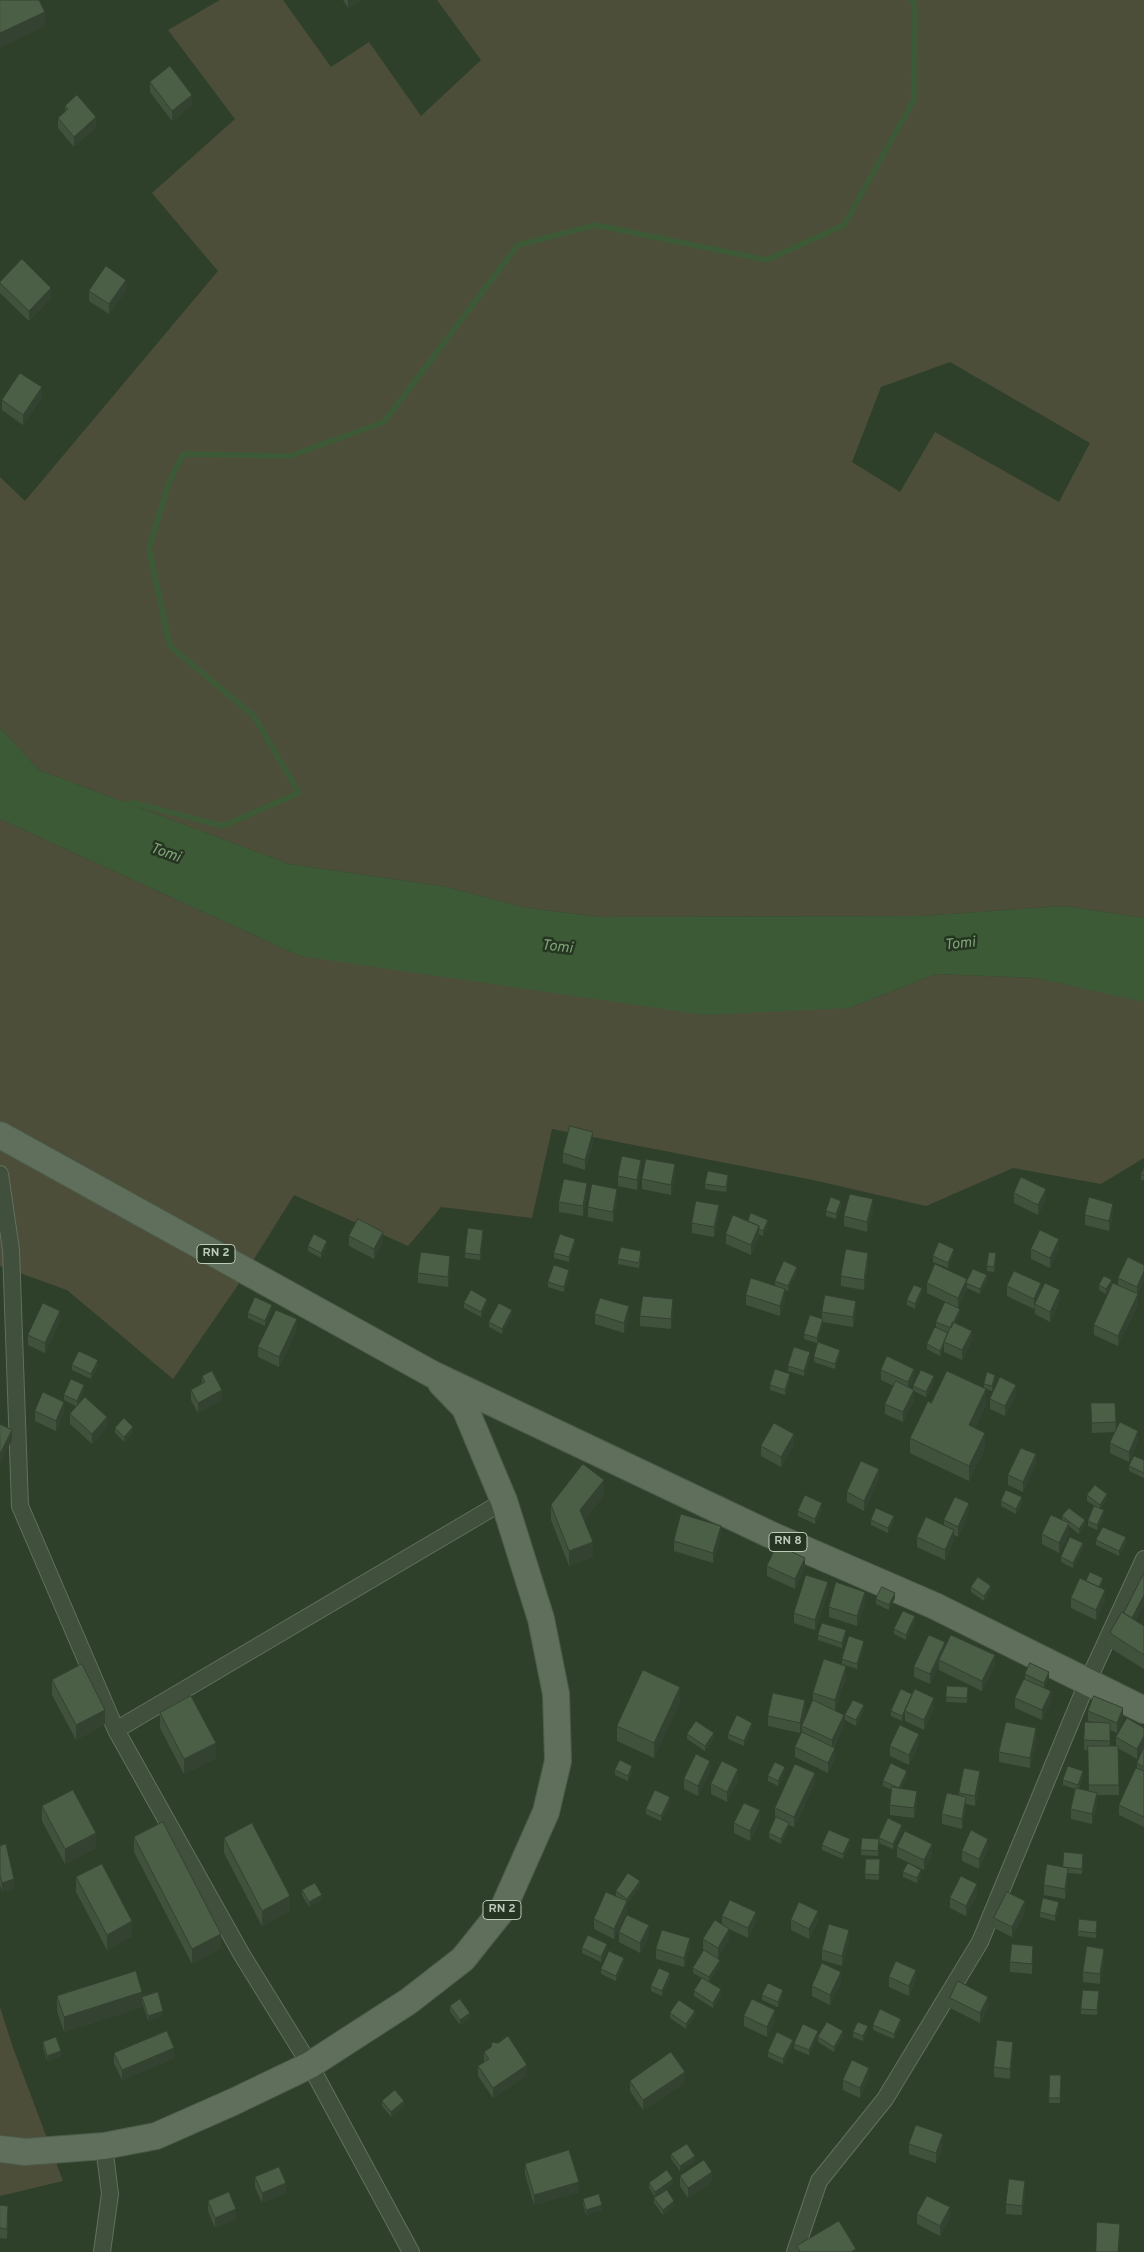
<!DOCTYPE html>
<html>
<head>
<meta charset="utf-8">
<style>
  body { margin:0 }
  canvas { display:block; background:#2e3f2a }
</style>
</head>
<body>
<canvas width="1144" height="2252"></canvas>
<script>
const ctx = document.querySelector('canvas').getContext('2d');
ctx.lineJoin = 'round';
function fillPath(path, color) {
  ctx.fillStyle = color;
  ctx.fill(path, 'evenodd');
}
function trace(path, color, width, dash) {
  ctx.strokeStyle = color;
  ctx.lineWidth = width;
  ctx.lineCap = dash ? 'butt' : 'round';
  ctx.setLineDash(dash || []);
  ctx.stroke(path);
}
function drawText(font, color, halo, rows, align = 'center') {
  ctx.font = font + ' Overpass,sans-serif';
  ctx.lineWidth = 5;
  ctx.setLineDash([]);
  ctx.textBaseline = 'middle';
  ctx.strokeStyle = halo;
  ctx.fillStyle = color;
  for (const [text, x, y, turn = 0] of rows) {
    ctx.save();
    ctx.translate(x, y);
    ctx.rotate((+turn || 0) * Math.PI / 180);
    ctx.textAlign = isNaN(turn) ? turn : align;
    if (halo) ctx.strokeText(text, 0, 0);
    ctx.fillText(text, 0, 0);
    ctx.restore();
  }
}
fillPath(new Path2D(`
  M220,0H283L331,67L369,42L421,116L481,60L437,0H1144V918L1064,906L922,916L600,917L526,908L447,887L289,864L39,770L0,728V477L25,501L218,271L152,193L235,119L168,30ZM950,362L1090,443L1059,502L935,432L900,492L852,462L881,387Z
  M0,819L300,956L849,1008L936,974L1036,978L1142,1001L1144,1002V1158L1101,1184L1013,1168L926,1206L813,1180L552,1129L532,1218L441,1207L408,1246L294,1195L236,1288L173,1379L67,1290L0,1266Z
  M0,2007L12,2045L63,2181L0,2196Z`), '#4c4e3a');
fillPath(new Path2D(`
  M0,728L39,770L289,864L447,887L526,908L600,917L922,916L1064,906L1144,918V1002L1036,978L936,974L849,1008L704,1015L300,956L0,819Z`), '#3d5a36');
trace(new Path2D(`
  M123,805L134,803L223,826L299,793L254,716L170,646L149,549L168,485L183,454L290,456L384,422L518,245L596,225L767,260L844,225L914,100L915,5L912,0`), '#3d5a36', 5.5);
const minor = new Path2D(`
  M0,1174L11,1250L20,1506L116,1730L242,1955L310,2065L411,2252
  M116,1730L504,1501
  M102,2252L110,2194L104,2146
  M795,2252L819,2181L885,2099L980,1942L1087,1683L1144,1559`);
const primary = new Path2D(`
  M0,1135L432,1374L769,1534L935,1606L1144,1710
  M0,2149L25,2152L104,2146L156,2136L233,2102L310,2065L409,2001L463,1959L503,1909L546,1812L558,1761L556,1694L541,1619L504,1501L465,1408L441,1383`);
trace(minor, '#61705e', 18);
trace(primary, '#4c5c4a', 28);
trace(minor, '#414f3d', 16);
trace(primary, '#5f6f5c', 26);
fillPath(new Path2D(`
  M343,0H360L348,8Z
  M150,82L192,105L172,121L150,92Z
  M65,106L96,127L74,147L58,128V118L65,112Z
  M0,282L51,298L29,321L0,293Z
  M126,290L109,314L89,301V291Z
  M42,397L23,425L2,410V400Z
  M593,1142L585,1170L563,1163V1153Z
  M1144,1167V1180H1141V1175Z
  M641,1170L637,1190L618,1186V1176Z
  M675,1174L671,1195L642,1189V1179Z
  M728,1180L726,1192L705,1189V1184Z
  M587,1193L583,1216L559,1212V1202Z
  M1014,1193L1046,1199L1038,1215L1014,1203Z
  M617,1199L613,1222L588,1217V1207Z
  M841,1206L836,1219L826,1216V1211Z
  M873,1209L867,1232L844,1226V1216Z
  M1113,1214L1109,1231L1085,1225V1215Z
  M719,1215L714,1237L692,1233V1223Z
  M748,1221L768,1225L763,1236L759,1234V1236L751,1255L726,1244V1234Z
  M483,1235L480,1260L465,1258V1253Z
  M349,1236L383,1242L374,1259L349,1246Z
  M575,1244L569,1262L554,1258V1253Z
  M308,1246H327L321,1258L308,1251Z
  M1031,1249H1059L1050,1268L1031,1259Z
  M954,1254L948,1268L933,1262V1256Z
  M641,1256L639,1268L618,1264V1259Z
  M996,1258L994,1272L987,1271V1266Z
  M868,1263L864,1290L841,1286V1276Z
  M1144,1265L1138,1294V1304L1118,1346L1094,1335V1325L1118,1285V1278Z
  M450,1266L448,1287L418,1283V1273Z
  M797,1272L788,1291L785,1290V1299L780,1316L746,1305V1295L781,1288L775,1286V1281Z
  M569,1275L564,1292L548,1287V1282Z
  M987,1280L980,1294L967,1288L958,1308L927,1293V1283Z
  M1099,1285H1112L1106,1294L1099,1290Z
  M1007,1286L1041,1291L1060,1300L1050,1322L1035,1314V1307L1034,1309L1007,1296Z
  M922,1293L915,1309L907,1305V1300Z
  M464,1303L487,1304L481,1317L464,1308Z
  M673,1309L671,1329L640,1326V1316Z
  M272,1310L265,1326L248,1318V1313Z
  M856,1311L853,1327L823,1322L817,1343L804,1339V1334L822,1319V1312Z
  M595,1314L629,1316L624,1333L595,1324Z
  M960,1314L955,1323L972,1341L962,1360L944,1352V1346L940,1356L927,1349V1344L949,1333L936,1327V1322Z
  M512,1315L502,1334L489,1327V1322Z
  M60,1321L45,1353L28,1345V1335Z
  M297,1329L279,1367L258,1357V1347Z
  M840,1355L835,1369L814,1362V1357Z
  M810,1357L804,1376L788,1371V1366Z
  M72,1365H98L91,1379L72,1370Z
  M881,1370L914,1379L910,1388L913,1390V1386L934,1381L926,1397L914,1391V1400L903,1422L885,1414V1404L894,1386L881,1380Z
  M202,1376L222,1400L198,1413L191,1400V1390L202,1383Z
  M790,1379L785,1395L770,1390V1385Z
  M995,1380L992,1391L986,1389V1404L975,1428L985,1448L969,1481L910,1453V1438L931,1403L984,1388V1384Z
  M84,1390L77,1406L107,1427L92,1444L70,1424V1414L76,1406L64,1400V1395Z
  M1016,1395L1005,1416L990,1409V1399Z
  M1091,1403H1115L1116,1431L1138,1441L1129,1462L1110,1453V1443L1115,1432L1092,1433Z
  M35,1411L64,1412L56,1431L35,1421Z
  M115,1428L133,1432L124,1442L115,1433Z
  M794,1444L781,1467L761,1456V1446Z
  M1144,1460V1478L1129,1471V1466Z
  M1036,1464L1023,1492L1008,1485V1475Z
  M879,1479L864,1511L847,1502V1492Z
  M604,1495L584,1520L593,1557L569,1566L551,1520V1505Z
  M1087,1495L1107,1499L1100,1509L1104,1515L1097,1530L1088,1526V1521L1095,1506L1087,1501Z
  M1001,1501L1022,1502L1016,1514L1001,1506Z
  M822,1508L815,1524L798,1516V1511Z
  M969,1513L958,1537L954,1535V1540L945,1560L917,1547V1537L944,1526V1520Z
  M1062,1516L1085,1525L1079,1534L1069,1526V1533L1059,1553L1042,1544V1534L1062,1520Z
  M871,1520L894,1521L888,1533L871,1525Z
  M721,1536L713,1563L674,1551V1541Z
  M1096,1540L1126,1542L1119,1556L1096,1545Z
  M1083,1548L1073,1568L1061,1562V1557Z
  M767,1566L805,1568L795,1589L767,1576Z
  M1086,1581L1103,1583L1101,1588L1105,1600L1096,1620L1071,1608V1598Z
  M971,1587L991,1591L984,1601L971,1592Z
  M828,1592L815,1630L794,1623V1613Z
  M895,1598L889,1610L876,1604V1599Z
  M865,1602L857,1626L829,1617V1607Z
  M915,1621L906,1640L894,1634V1629Z
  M1136,1621L1144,1626V1669L1110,1648V1633Z
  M818,1635H846L842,1648L818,1640Z
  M864,1646L857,1669L842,1664V1659Z
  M945,1648L995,1665L982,1691L939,1670V1665L930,1684L914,1677V1667Z
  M1025,1674L1049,1677L1044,1688L1051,1701L1042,1720L1015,1708V1698L1025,1679Z
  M846,1676L835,1710L844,1725L834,1747L835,1758L828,1773L795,1757V1747L802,1732V1726L813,1701V1693Z
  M52,1680L105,1724L76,1740L52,1695Z
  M947,1686L968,1687L967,1703L946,1702Z
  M912,1694L934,1708L924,1730L905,1721V1714L902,1721L891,1716V1711Z
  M680,1701L654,1758L617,1741V1726Z
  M805,1710L800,1733L768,1726V1716Z
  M864,1710L856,1726L845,1720V1715Z
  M1088,1711L1123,1718L1117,1733L1110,1730V1746H1116V1737L1144,1728V1746L1137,1759L1118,1748L1119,1795H1097V1803L1092,1824L1071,1819V1809L1075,1789L1063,1785V1780L1083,1776L1079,1789L1089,1791L1088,1750H1084L1085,1722H1092L1088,1721Z
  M160,1713L216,1758L184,1774L160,1728Z
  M752,1728L744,1746L728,1739V1734Z
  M687,1734L714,1738L705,1751L687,1739Z
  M1036,1738L1030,1768L999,1762V1752Z
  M919,1744L909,1765L890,1756V1746Z
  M1144,1747V1827L1119,1815V1805L1137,1768V1763Z
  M615,1770L632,1771L628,1781L615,1775Z
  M710,1771L698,1796L684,1789V1779Z
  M785,1772L778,1786L768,1781V1776Z
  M907,1776L901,1789L917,1801L914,1818L890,1815V1805L892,1790L883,1786V1781Z
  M738,1779L727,1802L711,1794V1784Z
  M980,1781L975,1806L966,1804L962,1829L942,1824V1814L959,1795V1793Z
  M815,1783L794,1827L789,1825V1828L781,1844L769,1838V1833L776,1818H775V1808Z
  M670,1802L661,1821L646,1814V1809Z
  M42,1806L96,1848L65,1864L42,1821Z
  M760,1820L750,1841L734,1833V1823Z
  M902,1830L893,1849L879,1843V1838Z
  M134,1837L221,1948L192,1964L134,1852Z
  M224,1838L290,1911L262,1926L224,1853Z
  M862,1838L879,1839L878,1856L861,1855Z
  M850,1844L843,1859L822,1850V1845Z
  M0,1846L14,1889L2,1892L0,1885Z
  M897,1847L932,1854L924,1870L897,1857Z
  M988,1849L979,1869L962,1861V1851Z
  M1083,1854L1082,1874L1068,1873V1878L1065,1899L1044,1895V1885L1063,1867Z
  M866,1859H880L879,1880L865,1879Z
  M903,1872L921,1875L917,1883L903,1877Z
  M76,1877L132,1936L107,1950L76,1892Z
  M640,1886L627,1904V1911L614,1939L594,1929V1919L616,1896V1891Z
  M302,1890L322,1900L309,1907L302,1895Z
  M977,1894L966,1916L950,1908V1898Z
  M1059,1907L1055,1921L1040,1917V1912Z
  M1025,1911L1012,1937L994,1928V1918Z
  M722,1916L756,1922L748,1938L729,1929V1939L718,1958L720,1965L709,1982L721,1994L713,2008L694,1996V1991L702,1978L693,1973V1968L704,1950L703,1949V1939L722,1925Z
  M791,1920L818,1921L809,1939L791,1930Z
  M1097,1926L1096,1938L1078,1936V1931Z
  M619,1932L649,1935L640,1953L619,1942Z
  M849,1940L842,1966L822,1960V1950Z
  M582,1948L607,1949L601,1962L582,1953Z
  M690,1948L684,1967L656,1959V1949Z
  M1033,1956L1032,1974L1010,1972V1962Z
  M1104,1959L1100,1984L1083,1982V1972Z
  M624,1963L616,1981L601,1974V1969Z
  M889,1977L916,1980L909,1996L889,1987Z
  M670,1978L662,1996L651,1991V1986Z
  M841,1982L830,2005L812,1996V1986Z
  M762,1995L783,1996L778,2007L762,2000Z
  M57,1996L142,1997L163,2016L148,2021L142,2002V2007L64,2032L57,2011Z
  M1099,1996L1097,2015L1081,2014V2009Z
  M950,1998L988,2007L980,2023L950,2008Z
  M450,2006L470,2018L460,2025L450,2011Z
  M670,2013L695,2016L686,2029L670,2018Z
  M744,2016L775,2020L767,2037L744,2026Z
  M901,2024L894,2039L873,2030V2025Z
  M868,2031L863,2041L853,2037V2032Z
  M818,2036L809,2055L794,2049V2044Z
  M843,2036L834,2052L818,2042V2037Z
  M43,2042L61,2056L47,2061L43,2047Z
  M793,2045L783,2064L768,2057V2052Z
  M484,2052L527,2075L493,2098L478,2076V2066L484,2062Z
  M1013,2052L1010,2079L994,2077V2067Z
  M114,2053L174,2058L122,2080L114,2063Z
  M1050,2075H1061L1060,2103H1049Z
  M869,2078L860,2098L843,2090V2080Z
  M630,2081L685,2082L643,2110L630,2091Z
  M382,2101L404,2106L391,2117L382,2106Z
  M909,2144H943L936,2163L909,2154Z
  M671,2154L695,2161L680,2171L671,2159Z
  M525,2164L579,2192L534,2205L525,2174Z
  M680,2176L712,2182L688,2198L680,2186Z
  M255,2177L286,2193L262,2203L255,2187Z
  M649,2183L673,2184L655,2197L649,2188Z
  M1025,2191L1022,2215L1006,2214V2204Z
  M654,2198L674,2206L663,2215L654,2203Z
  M583,2199L602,2210L586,2215L583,2204Z
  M208,2201L236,2219L215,2228L208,2211Z
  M0,2205L8,2216L7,2239L0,2238Z
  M917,2214L950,2217L940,2236L917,2224Z`), '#40513c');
fillPath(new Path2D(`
  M348,0H360L348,8Z
  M45,12V26L0,48V33Z
  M192,95V105L172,121V111Z
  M96,117V127L74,147V137Z
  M126,280V290L109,314V304Z
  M51,288V298L29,321V311Z
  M42,387V397L23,425V415Z
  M593,1132V1142L585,1170V1160Z
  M641,1160V1170L637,1190V1180Z
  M675,1164V1174L671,1195V1185Z
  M587,1183V1193L583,1216V1206Z
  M617,1189V1199L613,1222V1212Z
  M1046,1189V1199L1038,1215V1205Z
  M873,1199V1209L867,1232V1222Z
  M841,1201V1206L836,1219V1214Z
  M1113,1204V1214L1109,1231V1221Z
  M719,1205V1215L714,1237V1227Z
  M768,1220V1225L763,1236V1231Z
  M759,1226V1236L751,1255V1245Z
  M383,1232V1242L374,1259V1249Z
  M575,1239V1244L569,1262V1257Z
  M1059,1239V1249L1050,1268V1258Z
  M327,1241V1246L321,1258V1253Z
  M954,1249V1254L948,1268V1263Z
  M868,1253V1263L864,1290V1280Z
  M450,1256V1266L448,1287V1277Z
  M797,1267V1272L788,1291V1286Z
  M569,1270V1275L564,1292V1287Z
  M1144,1271V1281L1137,1297V1287Z
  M987,1275V1280L980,1294V1289Z
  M967,1279V1289L958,1308V1298Z
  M1112,1280V1285L1106,1294V1289Z
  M1041,1283V1293L1035,1304L1034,1309V1299Z
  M922,1288V1293L915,1309V1304Z
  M785,1289V1299L780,1316V1306Z
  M1060,1290V1300L1050,1322V1312Z
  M1138,1294V1304L1118,1346V1336Z
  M487,1299V1304L481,1317V1312Z
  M673,1299V1309L671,1329V1319Z
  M856,1301V1311L853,1327V1317Z
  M272,1305V1310L265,1326V1321Z
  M629,1306V1316L624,1333V1323Z
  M960,1309V1314L951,1333V1328Z
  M512,1310V1315L502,1334V1329Z
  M60,1311V1321L45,1353V1343Z
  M297,1319V1329L279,1367V1357Z
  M823,1319V1324L817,1343V1338Z
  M972,1331V1341L962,1360V1350Z
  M948,1333L944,1342V1346L940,1356V1351Z
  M840,1350V1355L835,1369V1364Z
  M810,1352V1357L804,1376V1371Z
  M98,1360V1365L91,1379V1374Z
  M914,1369V1379L908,1392V1382Z
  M790,1374V1379L785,1395V1390Z
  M995,1375V1380L992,1391V1386Z
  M934,1376V1381L926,1397V1392Z
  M84,1385V1390L77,1406V1401Z
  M1016,1385V1395L1005,1416V1406Z
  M986,1389V1404L969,1440V1425Z
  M222,1390V1400L198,1413V1403Z
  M914,1390V1400L903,1422V1412Z
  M64,1402V1412L56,1431V1421Z
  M107,1417V1427L92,1444V1434Z
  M133,1427V1432L124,1442V1437Z
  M12,1430V1440L0,1464V1454Z
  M1138,1431V1441L1129,1462V1452Z
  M985,1433V1448L969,1481V1466Z
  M794,1434V1444L781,1467V1457Z
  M1036,1454V1464L1023,1492V1482Z
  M879,1469V1479L864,1511V1501Z
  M604,1480V1495L580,1525V1510Z
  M1107,1494V1499L1100,1510V1505Z
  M1022,1497V1502L1016,1514V1509Z
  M822,1503V1508L815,1524V1519Z
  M969,1503V1513L958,1537V1527Z
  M1104,1510V1515L1097,1530V1525Z
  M894,1516V1521L888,1533V1528Z
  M1085,1520V1525L1079,1534V1529Z
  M1069,1523V1533L1059,1553V1543Z
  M721,1526V1536L713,1563V1553Z
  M954,1530V1540L945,1560V1550Z
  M1126,1537V1542L1119,1556V1551Z
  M593,1542V1557L569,1566V1551Z
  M1083,1543V1548L1073,1568V1563Z
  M805,1558V1568L795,1589V1579Z
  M1103,1578V1583L1099,1593V1588Z
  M828,1582V1592L815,1630V1620Z
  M991,1586V1591L984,1601V1596Z
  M1105,1590V1600L1096,1620V1610Z
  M865,1592V1602L857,1626V1616Z
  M895,1593V1598L889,1610V1605Z
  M1144,1595V1605L1131,1631V1621Z
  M915,1616V1621L906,1640V1635Z
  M846,1630V1635L842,1648V1643Z
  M864,1641V1646L857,1669V1664Z
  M945,1642V1652L939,1660V1665L930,1684V1674Z
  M995,1655V1665L982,1691V1681Z
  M846,1666V1676L835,1710V1700Z
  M1049,1672V1677L1044,1688V1683Z
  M680,1687V1701L654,1758V1743Z
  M1051,1691V1701L1042,1720V1710Z
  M912,1694V1699L905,1711V1714L902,1721V1716Z
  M934,1698V1708L924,1730V1720Z
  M805,1700V1710L800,1733V1723Z
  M864,1705V1710L856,1726V1720Z
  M1123,1708V1718L1117,1733V1723Z
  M105,1710V1724L76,1740V1725Z
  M844,1715V1725L832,1750V1740Z
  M752,1723V1728L744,1746V1741Z
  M1036,1728V1738L1030,1768V1758Z
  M714,1733V1738L705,1751V1746Z
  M919,1734V1744L909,1765V1755Z
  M1144,1736V1746L1137,1759V1749Z
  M216,1743V1758L184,1774V1759Z
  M835,1748V1758L828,1773V1763Z
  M710,1761V1771L698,1796V1786Z
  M632,1766V1771L628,1781V1776Z
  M785,1767V1772L778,1786V1781Z
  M738,1769V1779L727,1802V1792Z
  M907,1771V1776L899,1793V1788Z
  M980,1771V1781L975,1806V1796Z
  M1083,1771V1776L1078,1790V1785Z
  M815,1773V1783L794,1827V1817Z
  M917,1791V1801L914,1818V1808Z
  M1097,1793V1803L1092,1824V1814Z
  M670,1797V1802L661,1821V1816Z
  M966,1797V1807L962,1829V1819Z
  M760,1810V1820L750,1841V1831Z
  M789,1823V1828L781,1844V1839Z
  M902,1825V1830L893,1849V1844Z
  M96,1833V1848L65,1864V1849Z
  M850,1839V1844L843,1859V1854Z
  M988,1839V1849L979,1869V1859Z
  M932,1844V1854L924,1870V1860Z
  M1068,1868V1878L1065,1899V1889Z
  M921,1870V1875L917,1883V1878Z
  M14,1879V1889L2,1892V1883Z
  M640,1881V1886L627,1904V1899Z
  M977,1884V1894L966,1916V1906Z
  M322,1895V1900L309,1907V1902Z
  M290,1896V1911L262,1926V1911Z
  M627,1901V1911L614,1939V1929Z
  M1025,1901V1911L1012,1937V1927Z
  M1059,1902V1907L1055,1921V1916Z
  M818,1911V1921L809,1939V1929Z
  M756,1912V1922L748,1938V1928Z
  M132,1921V1936L107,1950V1935Z
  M649,1925V1935L640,1953V1943Z
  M729,1929V1939L718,1958V1948Z
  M849,1930V1940L842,1966V1956Z
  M221,1934V1948L192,1964V1949Z
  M690,1938V1948L684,1967V1958Z
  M607,1944V1949L601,1962V1957Z
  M1033,1946V1956L1032,1974V1964Z
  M1104,1949V1959L1100,1984V1974Z
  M624,1958V1963L616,1981V1976Z
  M720,1960V1965L709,1982V1977Z
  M916,1970V1980L909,1996V1986Z
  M841,1972V1982L830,2005V1995Z
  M670,1973V1978L662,1996V1991Z
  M721,1989V1994L713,2008V2003Z
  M783,1990V1996L778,2007V2002Z
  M142,1992V2007L64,2032V2017Z
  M988,1997V2007L980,2023V2013Z
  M775,2010V2020L767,2037V2027Z
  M163,2011V2016L148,2021V2016Z
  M695,2011V2016L686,2029V2024Z
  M470,2013V2018L460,2025V2020Z
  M901,2019V2024L894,2039V2034Z
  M868,2026V2031L863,2041V2036Z
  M818,2031V2036L809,2055V2050Z
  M843,2031V2036L834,2052V2047Z
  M793,2040V2045L783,2064V2059Z
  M1013,2042V2052L1010,2079V2069Z
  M174,2048V2058L122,2080V2070Z
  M61,2051V2056L47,2061V2056Z
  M527,2065V2075L493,2098V2088Z
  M869,2068V2078L860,2098V2088Z
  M685,2072V2082L643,2110V2100Z
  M404,2101V2106L391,2117V2112Z
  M943,2134V2144L936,2163V2153Z
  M695,2156V2161L680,2171V2166Z
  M712,2172V2182L688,2198V2188Z
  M673,2179V2184L655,2197V2192Z
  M1025,2181V2191L1022,2215V2206Z
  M579,2182V2192L534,2205V2195Z
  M286,2183V2193L262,2203V2193Z
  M674,2201V2206L663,2215V2210Z
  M602,2205V2210L586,2215V2210Z
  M950,2207V2217L940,2236V2226Z
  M236,2209V2219L215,2228V2218Z`), '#344231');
const building = new Path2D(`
  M0,0H39L45,12L0,33Z
  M170,66L192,95L172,111L150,82Z
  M77,95L96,117L74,137L58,118L68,109L65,106Z
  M22,259L51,288L29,311L0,283V282Z
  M106,266L126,280L109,304L89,291Z
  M20,373L42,387L23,415L2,400Z
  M570,1126L593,1132L585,1160L563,1153Z
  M622,1156L641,1160L637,1180L618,1176Z
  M646,1159L675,1164L671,1185L642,1179Z
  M1144,1167V1175H1141Z
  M708,1171L728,1175L726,1187L705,1184Z
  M1021,1177L1046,1189L1038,1205L1014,1193Z
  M564,1179L587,1183L583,1206L559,1202Z
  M592,1184L617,1189L613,1212L588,1207Z
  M850,1194L873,1199L867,1222L844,1216Z
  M831,1197L841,1201L836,1214L826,1211Z
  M1089,1197L1113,1204L1109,1221L1085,1215Z
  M696,1201L719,1205L714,1227L692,1223Z
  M751,1213L768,1220L763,1231L759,1229V1226L748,1221Z
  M733,1215L759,1226L751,1245L726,1234Z
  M358,1219L383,1232L374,1249L349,1236Z
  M468,1228L483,1230L480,1255L465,1253Z
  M1040,1230L1059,1239L1050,1258L1031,1249Z
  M314,1234L327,1241L321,1253L308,1246Z
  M560,1234L575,1239L569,1257L554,1253Z
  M939,1242L954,1249L948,1263L933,1256Z
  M621,1247L641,1251L639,1263L618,1259Z
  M846,1249L868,1253L864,1280L841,1276Z
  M421,1252L450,1256L448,1277L418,1273Z
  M989,1252L996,1253L994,1267L987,1266Z
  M1128,1257L1144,1265V1271L1137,1287L1118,1278Z
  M784,1261L797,1267L788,1286L775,1281Z
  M935,1264L967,1279L958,1298L927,1283Z
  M554,1265L569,1270L564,1287L548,1282Z
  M973,1269L987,1275L980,1289L966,1283Z
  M1014,1271L1041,1283L1034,1299L1007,1286Z
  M1104,1276L1112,1280L1106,1289L1099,1285Z
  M751,1278L785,1289L780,1306L746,1295Z
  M1045,1283L1060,1290L1050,1312L1035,1304Z
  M1113,1283L1138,1294L1118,1336L1094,1325Z
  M914,1285L922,1288L915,1304L907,1300Z
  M471,1290L487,1299L481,1312L464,1303Z
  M825,1295L856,1301L853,1317L822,1312Z
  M643,1296L673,1299L671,1319L640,1316Z
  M255,1297L272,1305L265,1321L248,1313Z
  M600,1298L629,1306L624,1323L595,1314Z
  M945,1302L960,1309L951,1328L936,1322Z
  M43,1303L60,1311L45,1343L28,1335Z
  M499,1303L512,1310L502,1329L489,1322Z
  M276,1310L297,1319L279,1357L258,1347Z
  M810,1315L823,1319L817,1338L804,1334Z
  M953,1322L972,1331L962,1350L944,1342Z
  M935,1327L948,1333L940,1351L927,1344Z
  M818,1342L840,1350L835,1364L814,1357Z
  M794,1347L810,1352L804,1371L788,1366Z
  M79,1351L98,1360L91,1374L72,1365Z
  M887,1356L914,1369L908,1382L881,1370Z
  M775,1369L790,1374L785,1390L770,1385Z
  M921,1370L934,1376L926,1392L913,1386Z
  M212,1371L222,1390L198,1403L191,1390L205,1382L202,1376Z
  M947,1371L986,1389L969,1425L985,1433L969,1466L910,1438L928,1401L931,1403Z
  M987,1372L995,1375L992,1386L984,1384Z
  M1000,1377L1016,1385L1005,1406L990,1399Z
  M71,1379L84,1385L77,1401L64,1395Z
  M896,1381L914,1390L903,1412L885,1404Z
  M43,1392L64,1402L56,1421L35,1411Z
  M85,1397L107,1417L92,1434L70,1414Z
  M1091,1403H1115L1116,1422L1092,1423Z
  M124,1418L133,1427L124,1437L115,1428Z
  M1120,1422L1138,1431L1129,1452L1110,1443Z
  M774,1423L794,1434L781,1457L761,1446Z
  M0,1424L12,1430L0,1454Z
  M1021,1448L1036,1454L1023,1482L1008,1475Z
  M1134,1456L1144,1460V1473L1129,1466Z
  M861,1461L879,1469L864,1501L847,1492Z
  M583,1464L604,1480L580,1510L593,1542L569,1551L551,1505Z
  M1095,1485L1107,1494L1100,1505L1087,1495Z
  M1006,1490L1022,1497L1016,1509L1001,1501Z
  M805,1495L822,1503L815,1519L798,1511Z
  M955,1497L969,1503L958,1527L944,1520Z
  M1094,1506L1104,1510L1097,1525L1088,1521Z
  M876,1508L894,1516L888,1528L871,1520Z
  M1069,1508L1085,1520L1079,1529L1062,1516Z
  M681,1514L721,1526L713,1553L674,1541Z
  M1051,1515L1069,1523L1059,1543L1042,1534Z
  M926,1517L954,1530L945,1550L917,1537Z
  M1103,1527L1126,1537L1119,1551L1096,1540Z
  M1070,1537L1083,1543L1073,1563L1061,1557Z
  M777,1545L805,1558L795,1579L767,1566Z
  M1090,1572L1103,1578L1099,1587L1086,1581Z
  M1144,1573V1595L1132,1618L1124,1613Z
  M806,1575L828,1582L815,1620L794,1613Z
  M978,1577L991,1586L984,1596L971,1587Z
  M1080,1578L1105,1590L1096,1610L1071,1598Z
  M836,1582L865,1592L857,1616L829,1607Z
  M882,1587L895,1593L889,1605L876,1599Z
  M903,1611L915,1616L906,1635L894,1629Z
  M1122,1612L1144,1626V1655L1110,1633Z
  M822,1623L846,1630L842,1643L818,1635Z
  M929,1635L945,1642L930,1674L914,1667Z
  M951,1635L995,1655L982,1681L939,1660Z
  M849,1636L864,1641L857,1664L842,1659Z
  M824,1659L846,1666L835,1700L813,1693Z
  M1030,1663L1049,1672L1044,1683L1025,1674Z
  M82,1664L105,1710L76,1725L52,1680Z
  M643,1670L680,1687L654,1743L617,1726Z
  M1024,1679L1051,1691L1042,1710L1015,1698Z
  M947,1686L968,1687L967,1698L946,1697Z
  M901,1689L912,1694L902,1716L891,1711Z
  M915,1689L934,1698L924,1720L905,1711Z
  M773,1693L805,1700L800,1723L768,1716Z
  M191,1696L216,1743L184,1759L160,1713Z
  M1094,1696L1123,1708L1117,1723L1088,1711Z
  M813,1700L844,1715L832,1740L802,1726Z
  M853,1700L864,1705L856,1720L845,1715Z
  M737,1715L752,1723L744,1741L728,1734Z
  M1127,1718L1144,1728V1736L1137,1749L1116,1737Z
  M696,1721L714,1733L705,1746L687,1734Z
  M1006,1722L1036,1728L1030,1758L999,1752Z
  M1085,1722L1110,1723V1741L1084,1740Z
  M900,1725L919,1734L909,1755L890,1746Z
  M802,1732L835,1748L828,1763L795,1747Z
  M1088,1746H1118L1119,1785H1089Z
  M1144,1747V1767L1137,1763Z
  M696,1754L710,1761L698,1786L684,1779Z
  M620,1760L632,1766L628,1776L615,1770Z
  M722,1761L738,1769L727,1792L711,1784Z
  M775,1762L785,1767L778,1781L768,1776Z
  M891,1763L907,1771L899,1788L883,1781Z
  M795,1764L815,1773L794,1817L775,1808Z
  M1068,1766L1083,1771L1078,1785L1063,1780Z
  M964,1768L980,1771L975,1796L959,1793Z
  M1136,1768L1144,1771V1817L1119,1805Z
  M892,1787L917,1791L914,1808L890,1805Z
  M1076,1788L1097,1793L1092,1814L1071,1809Z
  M73,1790L96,1833L65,1849L42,1806Z
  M655,1790L670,1797L661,1816L646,1809Z
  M947,1793L966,1797L962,1819L942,1814Z
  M744,1803L760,1810L750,1831L734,1823Z
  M776,1817L789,1823L781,1839L769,1833Z
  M888,1818L902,1825L893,1844L879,1838Z
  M163,1822L221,1934L192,1949L134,1837Z
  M252,1823L290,1896L262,1911L224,1838Z
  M829,1830L850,1839L843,1854L822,1845Z
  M971,1830L988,1839L979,1859L962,1851Z
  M905,1831L932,1844L924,1860L897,1847Z
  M862,1838L879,1839L878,1851L861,1850Z
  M6,1844L14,1879L2,1883L0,1875V1846Z
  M1064,1852L1083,1854L1082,1869L1063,1867Z
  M866,1859H880L879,1875L865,1874Z
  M908,1863L921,1870L917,1878L903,1872Z
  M102,1864L132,1921L107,1935L76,1877Z
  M1047,1864L1068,1868L1065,1889L1044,1885Z
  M628,1873L640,1881L627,1899L616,1891Z
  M961,1876L977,1884L966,1906L950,1898Z
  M315,1883L322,1895L309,1902L302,1890Z
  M606,1892L627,1901L614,1929L594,1919Z
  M1007,1892L1025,1901L1012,1927L994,1918Z
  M1043,1898L1059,1902L1055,1916L1040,1912Z
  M730,1900L756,1912L748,1928L722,1916Z
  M799,1902L818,1911L809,1929L791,1920Z
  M627,1915L649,1925L640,1943L619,1932Z
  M1079,1919L1097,1921L1096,1933L1078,1931Z
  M715,1920L729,1929L718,1948L703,1939Z
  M829,1924L849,1930L842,1956L822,1950Z
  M662,1930L690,1938L684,1958L656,1949Z
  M588,1935L607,1944L601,1957L582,1948Z
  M1012,1944L1033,1946L1032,1964L1010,1962Z
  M1087,1946L1104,1949L1100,1974L1083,1972Z
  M704,1950L720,1960L709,1977L693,1968Z
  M609,1951L624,1958L616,1976L601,1969Z
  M896,1961L916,1970L909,1986L889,1977Z
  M822,1963L841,1972L830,1995L812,1986Z
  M659,1968L670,1973L662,1991L651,1986Z
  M136,1971L142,1992L64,2017L57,1996Z
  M702,1978L721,1989L713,2003L694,1991Z
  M958,1981L988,1997L980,2013L950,1998Z
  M768,1983L783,1990L778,2002L762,1995Z
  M1083,1990L1099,1991L1097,2010L1081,2009Z
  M158,1992L163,2011L148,2016L142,1997Z
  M460,1999L470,2013L460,2020L450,2006Z
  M752,1999L775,2010L767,2027L744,2016Z
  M679,2000L695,2011L686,2024L670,2013Z
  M880,2009L901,2019L894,2034L873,2025Z
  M827,2022L843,2031L834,2047L818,2037Z
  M858,2022L868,2026L863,2036L853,2032Z
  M803,2024L818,2031L809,2050L794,2044Z
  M167,2031L174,2048L122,2070L114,2053Z
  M777,2032L793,2040L783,2059L768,2052Z
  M508,2036L527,2065L493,2088L478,2066L489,2059L484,2052L491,2047L492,2042L498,2043Z
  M56,2037L61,2051L47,2056L43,2042Z
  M997,2040L1013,2042L1010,2069L994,2067Z
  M671,2052L685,2072L643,2100L630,2081Z
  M852,2060L869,2068L860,2088L843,2080Z
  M1050,2075H1061L1060,2098H1049Z
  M395,2090L404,2101L391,2112L382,2101Z
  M916,2125L943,2134L936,2153L909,2144Z
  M687,2144L695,2156L680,2166L671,2154Z
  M569,2150L579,2182L534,2195L525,2164Z
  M704,2160L712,2172L688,2188L680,2176Z
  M279,2167L286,2183L262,2193L255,2177Z
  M667,2170L673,2179L655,2192L649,2183Z
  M1009,2179L1025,2181L1022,2206L1006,2204Z
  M667,2190L674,2201L663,2210L654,2198Z
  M229,2192L236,2209L215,2218L208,2201Z
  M599,2194L602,2205L586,2210L583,2199Z
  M927,2196L950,2207L940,2226L917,2214Z
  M0,2205L8,2206L7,2229L0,2228Z
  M839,2221L856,2249L851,2252H800L797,2246Z
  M1097,2222L1120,2224L1118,2252H1096Z`);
fillPath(building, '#4b5e46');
trace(building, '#344231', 1);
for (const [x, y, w] of [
  [216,1254,38],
  [788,1542,38],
  [502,1910,38]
]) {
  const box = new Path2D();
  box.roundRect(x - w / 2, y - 9.5, w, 19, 4);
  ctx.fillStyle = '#253522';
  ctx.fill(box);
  trace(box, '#bccaba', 1);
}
drawText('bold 12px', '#bccaba', null, [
  ["RN 2",216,1254],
  ["RN 8",788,1542],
  ["RN 2",502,1910]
]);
drawText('italic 15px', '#80a478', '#253522', [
  ["Tomi",165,854,20],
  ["Tomi",960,945,-6],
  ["Tomi",557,948,6]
]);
</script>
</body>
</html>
